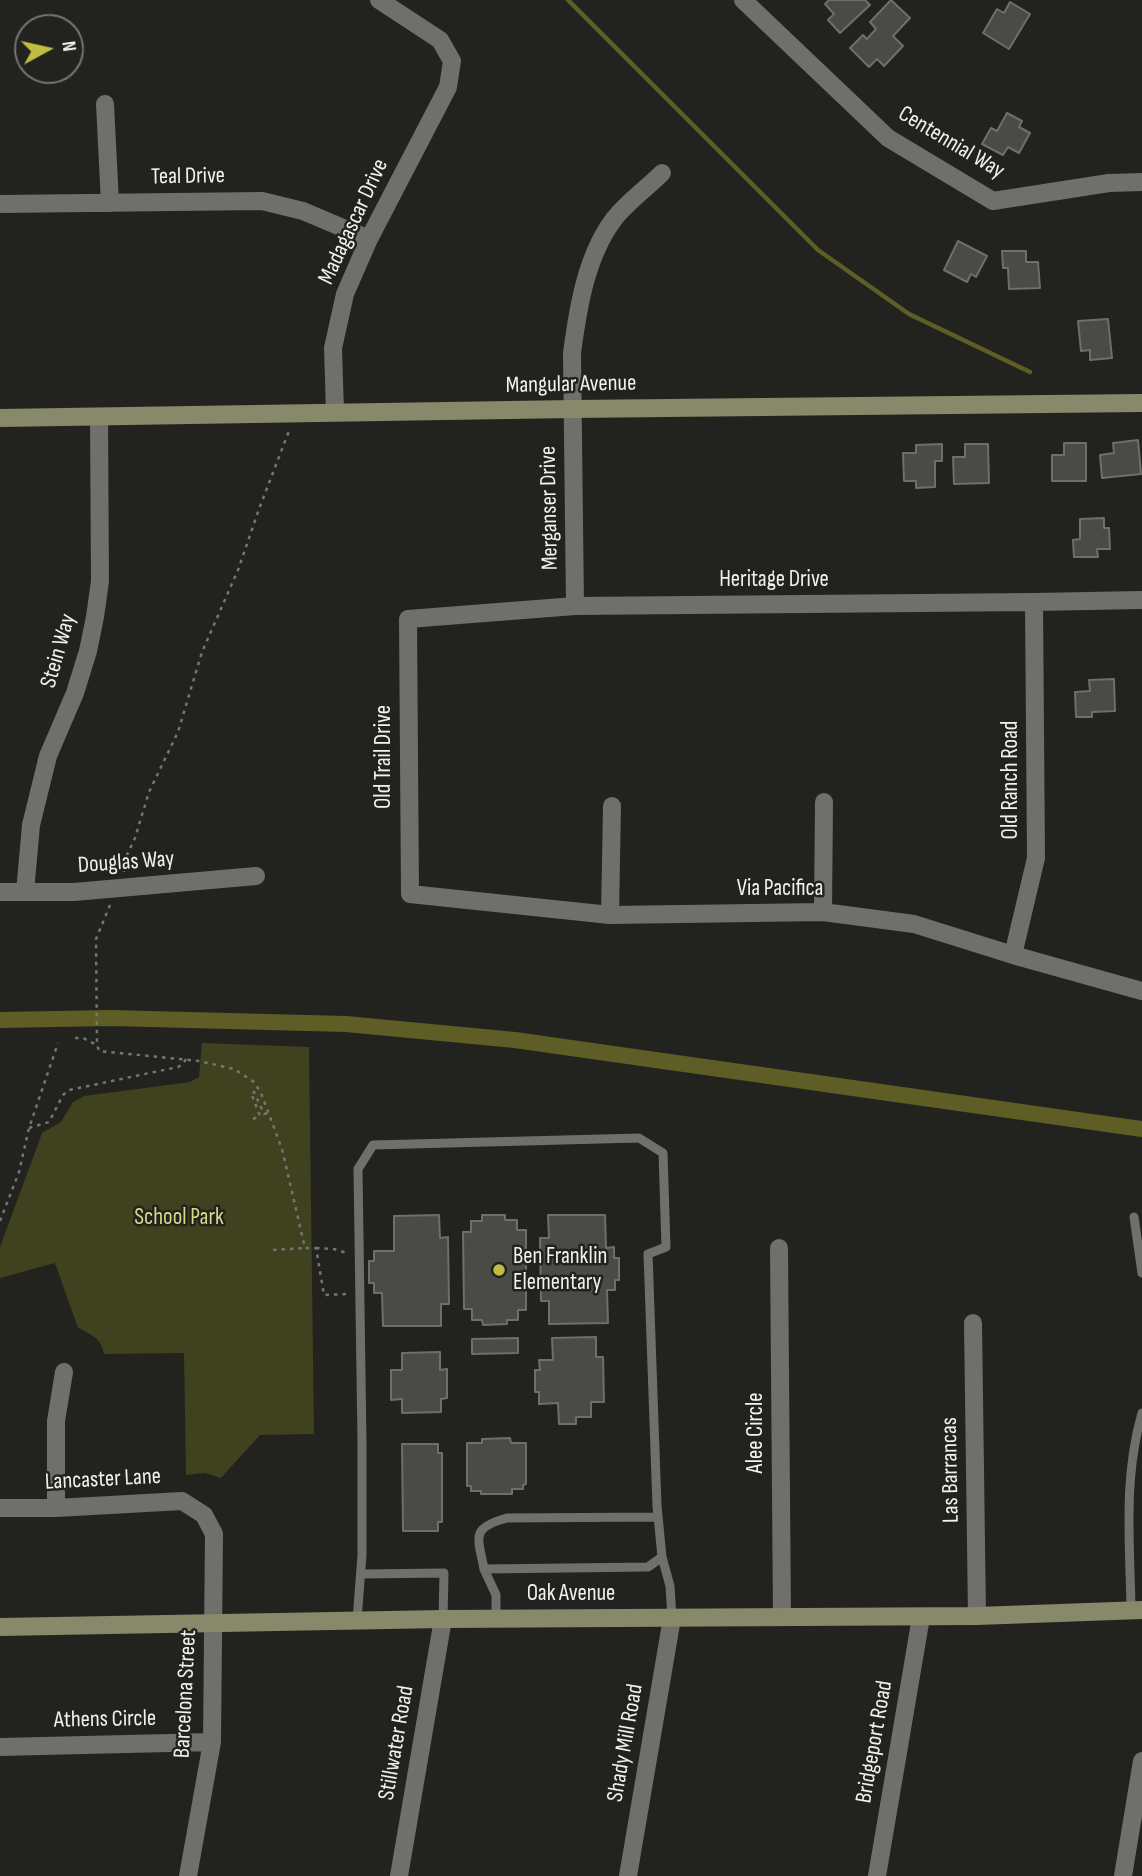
<!DOCTYPE html>
<html>
<head>
<meta charset="utf-8">
<style>
  body { margin:0 }
  #map { position:relative; width:1142px; height:1876px; overflow:hidden; background:#22221f; font-family:"Sofia Sans Condensed",sans-serif }
  canvas { display:block }
  .north { position:absolute; left:14px; top:14px; width:70px; height:70px; box-sizing:border-box; background:#22221f; border:2px solid #757572; border-radius:50%; rotate:82deg; font-size:19px; font-weight:700; line-height:28px; text-align:center; color:#f1f1ef }
  .north::after { content:''; display:block; margin:auto; width:24px; height:32px; background:#bfbe41; clip-path:polygon(50% 0,100% 100%,50% 72%,0 100%) }
</style>
</head>
<body>
<div id="map">
<canvas width="1142" height="1876"></canvas>
<div class="north">N</div>
</div>
<script>
const ctx = document.querySelector('canvas').getContext('2d');
ctx.lineJoin = 'round';
function fillPath(path, color) {
  ctx.fillStyle = color;
  ctx.fill(path, 'evenodd');
}
function trace(path, color, width, dash) {
  ctx.strokeStyle = color;
  ctx.lineWidth = width;
  ctx.lineCap = dash ? 'butt' : 'round';
  ctx.setLineDash(dash || []);
  ctx.stroke(path);
}
function drawText(font, color, halo, rows, align = 'center') {
  ctx.font = font + ' "Sofia Sans Condensed",sans-serif';
  ctx.lineWidth = 5;
  ctx.setLineDash([]);
  ctx.textBaseline = 'middle';
  ctx.strokeStyle = halo;
  ctx.fillStyle = color;
  for (const [text, x, y, turn = 0] of rows) {
    ctx.save();
    ctx.translate(x, y);
    ctx.rotate((+turn || 0) * Math.PI / 180);
    ctx.textAlign = isNaN(turn) ? turn : align;
    if (halo) ctx.strokeText(text, 0, 0);
    ctx.fillText(text, 0, 0);
    ctx.restore();
  }
}
fillPath(new Path2D(`
  M202,1043L309,1047L314,1434L260,1435L221,1478L205,1473L186,1475L184,1353L104,1354C102,1339 91,1334 78,1328L55,1263L0,1278V1247L42,1133L61,1122L73,1102L84,1096L190,1082L199,1077Z`), '#40411e');
trace(new Path2D(`
  M568,0L818,250L909,314L1030,372`), '#5d5d25', 4.5);
trace(new Path2D(`
  M0,1020L111,1018L346,1024L515,1040L1142,1129`), '#5d5d25', 16);
const building = new Path2D(`
  M829,0H865L870,5L840,33L828,20L834,14L825,4Z
  M891,0L910,18L893,36L903,46L884,66L877,59L869,67L850,48L863,35L867,39L876,29L870,22Z
  M1010,2L1030,14L1009,49L983,33L997,9L1004,13Z
  M1007,113L1022,121L1019,127L1030,133L1019,153L1008,147L1003,155L982,144L991,128L997,131Z
  M958,241L987,256L976,277L971,274L967,282L944,270Z
  M1002,251H1026V262H1038L1040,288L1009,289L1008,268H1003Z
  M1108,319L1112,358L1090,360V350L1081,351L1078,321Z
  M1138,440L1141,474L1102,478L1100,455L1114,453L1113,443Z
  M1064,443H1086V481H1052V455H1064Z
  M942,444V461H935V487L916,488V481H904L903,453H916V445Z
  M965,444H988L989,483L954,484L953,457H965Z
  M1104,518V528H1109L1110,549H1097L1098,557H1074L1073,540L1080,539V519Z
  M1114,679L1115,711L1092,712V717H1076L1075,692L1090,691L1089,680Z
  M439,1215L440,1238L448,1237L449,1304H441V1326H383L382,1293H374V1283H369V1261H374V1251H394V1216Z
  M482,1215H505V1220H517V1230H526V1310H518V1320H507V1324L483,1325L482,1320H472V1309H464L463,1232H471V1221H482Z
  M548,1215H605L606,1248L614,1247V1258H619V1280H615V1290H607L608,1323L549,1324V1301H541L540,1238H549Z
  M596,1337V1357H603L604,1402H591V1417H576V1424H559L558,1403L539,1404V1392H535V1370H540L539,1360H553L552,1338Z
  M518,1338V1353L472,1354V1339Z
  M440,1352V1370L447,1369V1398L441,1399V1412L402,1413V1399L391,1400V1370H402V1353Z
  M510,1438L511,1443H526V1484L523,1485V1489H512V1494H481V1491H471V1486H467V1443H482V1439Z
  M402,1444H438V1453H442V1522H438V1531H403Z`);
fillPath(building, '#4a4a46');
trace(building, '#6e6f6b', 2);
trace(new Path2D(`
  M124,872V861L135,838L149,792L178,732L202,652L238,570L259,509L289,431
  M110,905L96,939L97,1045L99,1051L199,1061L234,1069L254,1082L261,1093L282,1149L305,1248H316L324,1295L349,1294
  M75,1038H83L97,1045
  M253,1119L260,1116L251,1093L254,1092L264,1114L268,1113
  M29,1128L49,1122L63,1095L69,1090L178,1067L183,1064L186,1059
  M0,1221L19,1172L29,1128L58,1043
  M316,1248L334,1249L347,1253
  M273,1250L304,1248`), '#757573', 2.5, [3.5, 5]);
trace(new Path2D(`
  M1134,1217L1142,1273
  M484,1569C478,1537 470,1528 507,1518L658,1517
  M361,1574L444,1573L443,1619
  M1131,1610C1130,1543 1123,1479 1142,1413
  M496,1618V1595L484,1569L648,1567L662,1557L670,1586L672,1618
  M357,1620L362,1555V1443L358,1169L373,1145L639,1138L663,1153L666,1247L648,1254L657,1506L662,1557`), '#6f6f6b', 9);
trace(new Path2D(`
  M743,0L888,138L993,201L1109,183L1142,182
  M105,104L110,203
  M0,204L262,201L303,211L369,239
  M335,412L333,348L345,294L369,239L448,87L452,61L440,40L379,0
  M1142,600L1034,602L575,606L408,619L410,894L610,915L823,912L914,924L1013,955L1142,991
  M575,606L572,353C578,308 586,256 614,219C627,202 647,188 662,173
  M0,892H74L256,876
  M25,892L31,825L48,756L75,693L88,651L95,617L100,581L99,417
  M823,912L824,802
  M610,915L612,806
  M1013,955L1036,858L1034,602
  M779,1248L782,1617
  M973,1323L977,1616
  M0,1508H56L182,1501L204,1515L214,1534L212,1742L188,1876
  M56,1508V1421L64,1372
  M0,1747L212,1742
  M399,1876L443,1619
  M628,1876L672,1618
  M877,1876L921,1617
  M1123,1876L1142,1761`), '#6f6f6b', 18);
trace(new Path2D(`
  M0,418L573,409L1142,403
  M0,1627L443,1619L977,1616L1142,1610`), '#88886a', 18);
for (const [x, y, r, color] of [
  [499,1270,7,"#bfbe41"]
]) {
  const dot = new Path2D();
  dot.arc(x, y, r, 0, 2 * Math.PI);
  ctx.fillStyle = color;
  ctx.fill(dot);
  trace(dot, '#22221f', 2.5);
}
drawText('23px', '#f1f1ef', '#22221f', [
  ["Centennial Way",951,143,31],
  ["Teal Drive",188,177,-1],
  ["Madagascar Drive",354,222,-65],
  ["Mangular Avenue",571,385,-1],
  ["Merganser Drive",550,508,-91],
  ["Heritage Drive",774,580],
  ["Stein Way",59,651,-74],
  ["Old Trail Drive",384,757,-90],
  ["Old Ranch Road",1011,780,-90],
  ["Douglas Way",126,863,-4],
  ["Via Pacifica",780,889],
  ["Alee Circle",756,1433,-90],
  ["Las Barrancas",951,1470,-91],
  ["Lancaster Lane",103,1480,-3],
  ["Oak Avenue",571,1594],
  ["Barcelona Street",186,1694,-87],
  ["Athens Circle",105,1720,-1],
  ["Bridgeport Road",875,1742,-80],
  ["Stillwater Road",397,1743,-80],
  ["Shady Mill Road",626,1743,-80]
]);
drawText('23px', '#d9da85', '#22221f', [
  ["School Park",179,1218]
]);
drawText('23px', '#f1f1ef', '#22221f', [
  ["Ben Franklin",513,1257],
  ["Elementary",513,1283]
], 'left');
</script>
</body>
</html>
